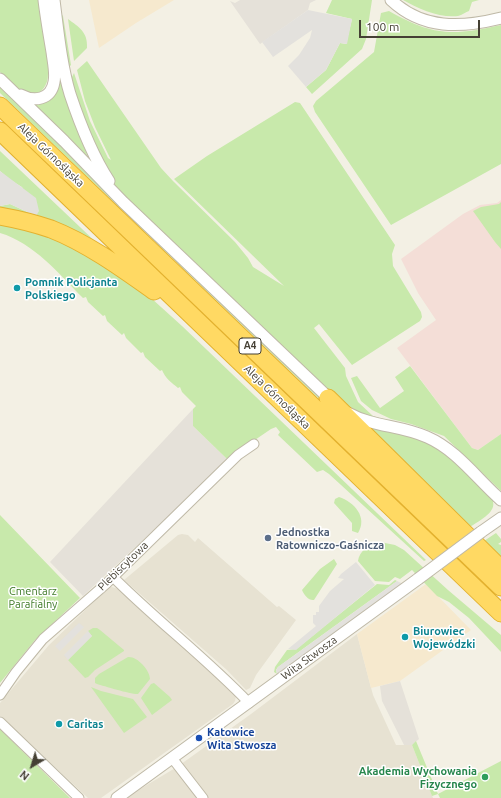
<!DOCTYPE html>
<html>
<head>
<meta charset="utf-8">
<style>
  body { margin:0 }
  #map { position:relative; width:501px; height:798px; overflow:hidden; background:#f3f0e4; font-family:Ubuntu,sans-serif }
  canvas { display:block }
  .north { position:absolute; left:12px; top:746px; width:40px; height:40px; -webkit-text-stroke:3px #fff; paint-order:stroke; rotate:218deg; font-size:11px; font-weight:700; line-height:16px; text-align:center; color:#454034 }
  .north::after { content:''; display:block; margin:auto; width:14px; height:18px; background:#454034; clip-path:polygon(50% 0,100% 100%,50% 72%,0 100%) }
  .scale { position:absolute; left:359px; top:20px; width:121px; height:18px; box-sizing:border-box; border:2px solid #454034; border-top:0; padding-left:5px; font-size:12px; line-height:14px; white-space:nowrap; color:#454034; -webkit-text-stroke:3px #fff; paint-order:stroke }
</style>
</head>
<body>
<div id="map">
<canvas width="501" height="798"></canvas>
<div class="north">N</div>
<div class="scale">100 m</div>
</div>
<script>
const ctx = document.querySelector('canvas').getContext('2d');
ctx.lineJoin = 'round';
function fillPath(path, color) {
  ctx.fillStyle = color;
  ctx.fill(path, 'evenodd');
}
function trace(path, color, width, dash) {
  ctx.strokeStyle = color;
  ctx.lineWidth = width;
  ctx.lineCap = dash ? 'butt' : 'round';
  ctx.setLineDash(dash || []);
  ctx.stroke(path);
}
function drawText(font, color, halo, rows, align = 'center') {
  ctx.font = font + ' Ubuntu,sans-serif';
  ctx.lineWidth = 3;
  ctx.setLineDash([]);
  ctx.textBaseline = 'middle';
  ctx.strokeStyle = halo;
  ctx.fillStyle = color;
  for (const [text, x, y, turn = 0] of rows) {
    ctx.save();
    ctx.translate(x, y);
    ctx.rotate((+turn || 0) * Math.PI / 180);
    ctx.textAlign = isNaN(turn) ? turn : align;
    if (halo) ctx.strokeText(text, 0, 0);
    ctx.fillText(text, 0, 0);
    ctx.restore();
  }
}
fillPath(new Path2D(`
  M182,534L188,535L195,542L198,538L277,607L279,606L296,620L256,675L250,688L246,690L227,670L124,580L178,535Z
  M112,587L118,589L217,676L236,696L235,701L233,704L101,798H88L0,716V703L49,645L108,588Z
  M357,634L373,695L396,745H412L433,798H125L177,767L251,714Z`), '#e7e2d2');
fillPath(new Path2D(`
  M89,0H174L136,23L99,48Z
  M426,584L471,630L400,681L371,688L357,634Z`), '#f6e9ce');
fillPath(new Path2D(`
  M240,0H316L310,3L308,10L260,44L230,1L235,3Z
  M193,409V426L227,459L173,512L83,596L50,562Z
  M400,681L419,739L412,745H404L382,701L380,686Z`), '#e5e1d9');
fillPath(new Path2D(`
  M501,200V434L478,450L472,448L397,348L436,320L418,293L401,259L463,214L480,205L497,203Z`), '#f4ded7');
fillPath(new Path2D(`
  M0,0H40L51,74H48C48,89 36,101 22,89L20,91L0,72Z
  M48,0L63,85L73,120L89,159L34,105C50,102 55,98 60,82Z
  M332,0H372L366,39L362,49L312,94L306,87L326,70L340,43L346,44L352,19L326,13Z
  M403,0H479L472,2L469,11C466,12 462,15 458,16C439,18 419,9 403,0Z
  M389,11C433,36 452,36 501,25V164L391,225L315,112L313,106L316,101L374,52L381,13Z
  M61,14L63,16L71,65L69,67L60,15Z
  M68,19C79,27 88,32 87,48L74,61Z
  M87,61L161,168L173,181L235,242L248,258L253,267L284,286L174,179L207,156L295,102L300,103L395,245L392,254L393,266L421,312L422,317L420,321L352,365L319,324L314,328L345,368L346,376L358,402L373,416L386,420L369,419L345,407L120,192C95,159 83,118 71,79L74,73L90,121L108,158L111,160L95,127L85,101L77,70Z
  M0,87L63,146L205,287L461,532L488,561L0,93Z
  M0,151L101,247L0,210V206L10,204L36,216L22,187L10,180L0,171Z
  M501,202V249L495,242L473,211L481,207L499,204Z
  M0,219L57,237L140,288L182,326L426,560L424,561L329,474L323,470L317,472L278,435L280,432L276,427L271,429L227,459L193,426V409L196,406L182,392L180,387L178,388C172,383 165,378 162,370L160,371L145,357L143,352L141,353L126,338L124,333L122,335L107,321L105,315L103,316L88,302L86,297L83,298C59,274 34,243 0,233Z
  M410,366L472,448L478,450L501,434V491L444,436L411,424L391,419L372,410L361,401L351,378L357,376L380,408L404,391L395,377Z
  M365,427C380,430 400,431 413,437C448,450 469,476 495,501L493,502C496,513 477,522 470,527Z
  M339,497C354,502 368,517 358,533L352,531V523L334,503L335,499Z
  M0,515L80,598L35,640L0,683Z
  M496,533L501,539V542L498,544L501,545V559L484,541Z
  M380,542L395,545L404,550L448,590L501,635V652L469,618L449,602L437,596L412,570L400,579L395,577L389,582L375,581L358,561C359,551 370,544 380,542Z
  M334,559L337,564L314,600C309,601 304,595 302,590L320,569Z
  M395,580L397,581L278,667L276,670L277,674L274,672L275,667L287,650L296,649L377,584L389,585Z
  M93,628H97L100,630L124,650V651L95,670L88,677L85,678L68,660L92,636L88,631Z
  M128,657C137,656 150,670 150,679L138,694C133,695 104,686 97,684L95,683V678L99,674Z
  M154,683L170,697L172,700L152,715L141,698L151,684Z
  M91,687L101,691L133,699L147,717L124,733Z
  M0,729L70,798H0Z
  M416,741L438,794L501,761V798H440L438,794L432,796L412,745Z`), '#c8e9ab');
fillPath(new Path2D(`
  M308,10L352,19L347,44L340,43L326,70L306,87L288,66L299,55L310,38L312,30L273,57L262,42Z
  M0,171L36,198L39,211L36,216L10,204L0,206Z
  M356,562L375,585L296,650L288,649L316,626L313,623V615H316V612H319V606L330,591L344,579L338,578L341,574Z
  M397,581L401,583L402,585L277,674L276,670L278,667Z
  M79,623L84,627L60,651L55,646Z
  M88,631L92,636L68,660L64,655Z`), '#e3e1dd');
const minor = new Path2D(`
  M113,577C157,621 206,658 249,703
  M0,695L16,672L43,639L107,583L238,455L254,444
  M0,722L79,798
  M172,758L203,798`);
const tertiary = new Path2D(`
  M54,0C58,31 61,64 70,94C80,124 92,155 109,181
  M391,0C423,30 461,28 501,18
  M0,79L64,141L123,202L333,402
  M21,95C34,102 51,100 54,82C56,73 53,61 52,52C49,34 46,17 44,0
  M348,413C373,427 401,425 427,437C457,450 477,479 501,500
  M481,532L501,518
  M117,798L418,579`);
const motorway = new Path2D(`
  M0,106L501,587
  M0,131L501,613
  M0,216C17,219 34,223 51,229C87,243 123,269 154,291
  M328,398L501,569`);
trace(minor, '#bfb9a7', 11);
trace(tertiary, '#bfb9a7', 13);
trace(motorway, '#e3b12f', 19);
trace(minor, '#fff', 9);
trace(tertiary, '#fff', 11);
trace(motorway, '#ffd963', 17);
const tertiaryBridge = new Path2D(`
  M418,579L481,532`);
trace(tertiaryBridge, '#bfb9a7', 13, []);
trace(tertiaryBridge, '#fff', 11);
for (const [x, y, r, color] of [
  [17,288,4,"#0f9aa8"],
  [268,538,4,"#5c6f8a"],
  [405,637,4,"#0f9aa8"],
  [59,724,4,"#0f9aa8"],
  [199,738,4,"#1a4fb4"],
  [485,777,4,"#2e9e5b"]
]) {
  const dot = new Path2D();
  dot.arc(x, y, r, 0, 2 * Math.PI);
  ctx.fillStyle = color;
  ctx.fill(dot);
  trace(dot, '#fff', 1.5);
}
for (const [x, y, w] of [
  [250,346,22]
]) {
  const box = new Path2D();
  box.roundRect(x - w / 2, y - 8, w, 16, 3);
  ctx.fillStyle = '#fff';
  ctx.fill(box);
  trace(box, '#454034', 1);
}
drawText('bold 10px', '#454034', null, [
  ["A4",250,346]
]);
drawText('11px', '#454034', '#fff', [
  ["Aleja Górnośląska",51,155,44],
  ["Aleja Górnośląska",277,397,44],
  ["Plebiscytowa",123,566,-44],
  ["Wita Stwosza",309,658,-36]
]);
drawText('bold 11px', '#0d838f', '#fff', [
  ["Pomnik Policjanta",25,282],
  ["Polskiego",25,295],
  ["Biurowiec",413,631],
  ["Wojewódzki",413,644],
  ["Caritas",67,724]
], 'left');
drawText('bold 11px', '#4e5e75', '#fff', [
  ["Jednostka",276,532],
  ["Ratowniczo-Gaśnicza",276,545]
], 'left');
drawText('11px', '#3d7925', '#fff', [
  ["Cmentarz",33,591],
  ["Parafialny",33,604]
]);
drawText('bold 11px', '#164399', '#fff', [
  ["Katowice",207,732],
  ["Wita Stwosza",207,745]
], 'left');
drawText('bold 11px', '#27864d', '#fff', [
  ["Akademia Wychowania",477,771],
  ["Fizycznego",477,784]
], 'right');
</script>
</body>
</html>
